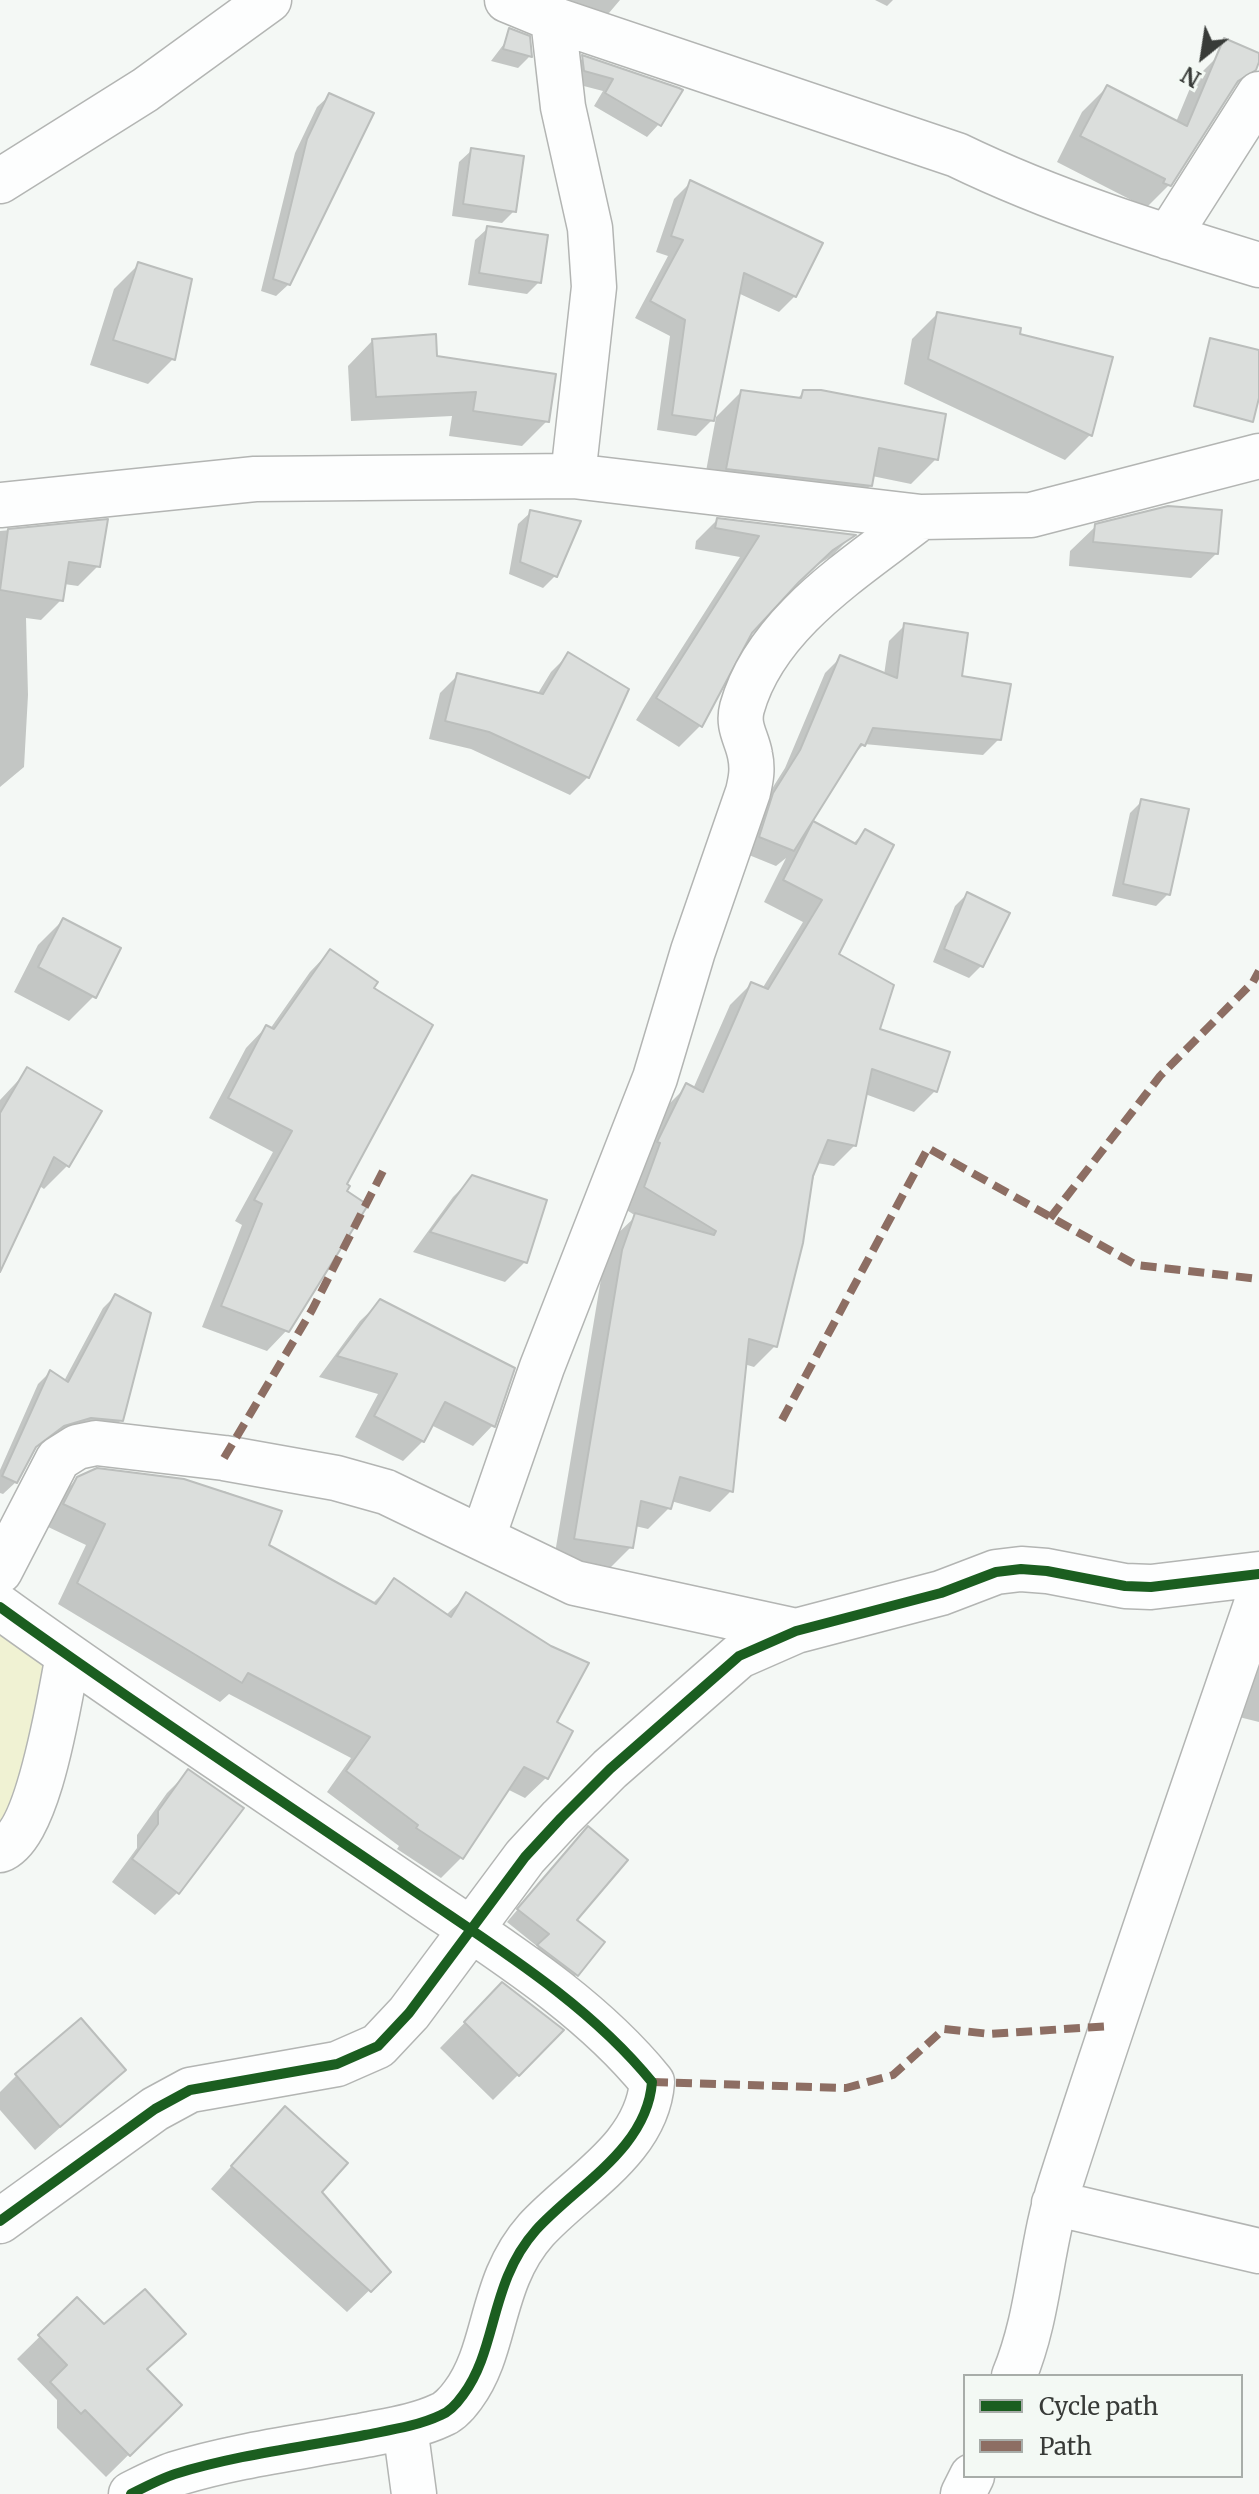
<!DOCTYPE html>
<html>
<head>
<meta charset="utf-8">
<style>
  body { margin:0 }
  #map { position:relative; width:1259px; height:2494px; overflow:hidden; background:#f4f8f5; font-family:Merriweather,serif }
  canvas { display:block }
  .legend { position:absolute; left:963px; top:2374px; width:280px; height:104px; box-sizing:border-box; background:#f3f9f4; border:2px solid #a8ada9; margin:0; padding:10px 14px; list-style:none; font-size:24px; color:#383b38 }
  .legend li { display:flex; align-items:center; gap:16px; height:40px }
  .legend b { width:40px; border:2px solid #a8ada9 }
  .north { position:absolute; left:1163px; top:16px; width:80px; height:80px; -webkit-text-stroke:6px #f3f9f4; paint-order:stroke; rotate:210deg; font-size:22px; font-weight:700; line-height:32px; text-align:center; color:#383b38 }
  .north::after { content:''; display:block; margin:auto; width:28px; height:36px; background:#383b38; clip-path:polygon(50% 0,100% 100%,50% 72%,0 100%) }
</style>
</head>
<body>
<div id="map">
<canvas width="1259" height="2494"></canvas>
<ul class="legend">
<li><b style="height:10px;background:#1b5e20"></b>Cycle path</li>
<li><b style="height:10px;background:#8d6e63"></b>Path</li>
</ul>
<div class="north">N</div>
</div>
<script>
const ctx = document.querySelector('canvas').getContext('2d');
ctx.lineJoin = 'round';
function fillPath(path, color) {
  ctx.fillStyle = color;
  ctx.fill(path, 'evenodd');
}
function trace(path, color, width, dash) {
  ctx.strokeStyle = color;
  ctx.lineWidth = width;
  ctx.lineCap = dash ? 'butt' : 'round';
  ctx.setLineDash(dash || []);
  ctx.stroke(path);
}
fillPath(new Path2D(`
  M0,1613L53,1651L0,1853Z`), '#f0f2d3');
fillPath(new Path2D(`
  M524,0H620L592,33Z
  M875,0H893L887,6Z
  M513,32L530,56L518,68L491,61Z
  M1218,56L1250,71L1227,94L1169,185L1144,210L1140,209L1141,205L1057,162L1082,112L1107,87L1176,122L1193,81Z
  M583,58L680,91L659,124L647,137L594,106L603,91L572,83L571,70Z
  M330,95L289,284L276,296L261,291L295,153L317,107Z
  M472,150L514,211L502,223L452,216L459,162Z
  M690,183L795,296L779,312L738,293L712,420L696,436L657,430L670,336L635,318L668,256L656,252L674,199Z
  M488,228L539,282L527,294L468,285L475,240Z
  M139,264L173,359L148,384L90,365L114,289Z
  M937,314L1110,358L1090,435L1065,460L904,384L912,339Z
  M373,340L436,358L547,421L522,446L449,436L452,416L351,421L348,366Z
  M741,392L796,400L804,392L936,459L911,484L872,476L871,485L846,510L702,493L716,417Z
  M531,512L555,576L543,588L509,574L518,524Z
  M717,520L852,536L833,555L810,570L750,632L700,726L679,747L636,720L740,557L695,549L696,541Z
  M105,521L98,566L78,586L64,584L61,600L41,620L26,618L28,695L24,767L0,787V531Z
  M1096,526L1216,554L1191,578L1069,566L1070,551Z
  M905,625L960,677L999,739L983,755L864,744L849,759L806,832L814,824L853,844L865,831L836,954L877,1030L936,1090L914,1112L865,1094L855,1145L834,1166L817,1163L775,1346L754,1367L744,1364L731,1491L710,1512L671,1501L669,1508L648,1529L635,1526L631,1547L610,1568L554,1559L602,1273L615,1236L636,1216L625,1209L666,1107L687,1086L693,1089L730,1005L751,984L762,989L803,922L764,902L786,858L776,866L744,853L758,811L785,768L825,673L841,657L884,675L889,641Z
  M568,655L588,777L570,795L471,749L429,739L440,693L458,675L537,695L551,672Z
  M1142,801L1168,894L1156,906L1112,896L1130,813Z
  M967,894L981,966L969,978L933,962L955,906Z
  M63,920L94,996L69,1021L14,992L38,945Z
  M330,951L344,1185L287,1330L267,1351L202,1327L242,1225L235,1221L273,1152L209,1118L246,1048L266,1027L270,1029L310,972Z
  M28,1070L67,1166L44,1189L38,1185L0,1260V1100Z
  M473,1177L525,1262L505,1282L413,1252L453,1197Z
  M115,1296L121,1420L109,1433L78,1430L50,1437L32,1451L16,1482L3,1494L0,1493V1470L38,1384L50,1372L64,1381L103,1308Z
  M381,1301L493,1425L473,1446L431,1425L423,1441L403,1461L355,1437L378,1394L319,1377L360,1321Z
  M78,1478L224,1491L279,1512L266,1546L372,1604L395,1581L446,1615L467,1595L554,1723L546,1778L525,1798L507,1789L461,1858L441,1878L397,1849L399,1846L327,1792L351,1758L229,1694L220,1702L58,1604L86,1545L44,1525L57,1499Z
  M1259,1667V1722L1239,1717L1250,1676Z
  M189,1771L177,1893L155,1915L112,1882L137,1848V1835L167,1793Z
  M576,1841V1975L564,1987L527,1959L538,1947L507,1922Z
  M478,2009L518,2075L493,2100L440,2048Z
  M124,2070L35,2150L0,2110V2092L17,2075Z
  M263,2131L388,2272L347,2312L211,2189Z
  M77,2300L179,2405L106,2477L57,2428V2400L17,2359Z`), '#0003');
const building = new Path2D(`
  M509,28L530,36L532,57L503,49Z
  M1224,38L1259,53V62L1256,70L1238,81L1171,186L1163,183L1165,179L1080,136L1107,85L1187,126Z
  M582,55L679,88L683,90L661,126L605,93L613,79L584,71Z
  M329,93L374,113L290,285L273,279L307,139Z
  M471,148L524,156L516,212L463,204Z
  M690,180L823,243L796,297L744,273L714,421L672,415L685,320L650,301L683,240L671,236Z
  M487,226L548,235L541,283L479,273Z
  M138,262L192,279L175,360L113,340Z
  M937,312L1021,328L1020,334L1113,357L1092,436L928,359Z
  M436,334L437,356L556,374L549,422L473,411L476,392L376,397L372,339Z
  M1210,338L1259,350V398L1253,422L1194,406Z
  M741,390L801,398L803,390H821L946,414L938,460L879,448L872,486L726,469Z
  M1168,506L1222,510L1218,554L1093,542L1095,524Z
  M530,510L581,521L557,577L520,562Z
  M717,518L856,535L833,550L799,582L752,633L702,727L656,698L759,536L715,528Z
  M108,519L100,567L69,562L63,601L0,590L8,529Z
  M904,623L968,633L962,676L1011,684L1001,740L873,728L865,746L861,744L794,851L759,837L773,793L800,750L840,655L897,678Z
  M568,652L629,689L589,778L489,732L445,721L457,673L543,694Z
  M1141,799L1189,809L1170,895L1123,884Z
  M813,821L856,844L865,829L894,845L839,954L894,985L880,1029L950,1052L937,1092L872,1069L856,1146L828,1140L813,1176L803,1243L777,1347L749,1339L733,1492L680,1477L671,1509L641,1501L633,1548L574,1539L622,1250L635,1213L714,1235L716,1231L644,1187L660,1143L657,1142L686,1083L703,1092L751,982L768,989L822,900L783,880Z
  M967,892L1010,913L983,967L944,949Z
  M63,918L121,948L96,998L38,967Z
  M330,949L378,982L374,988L433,1025L347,1184L350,1186L347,1191L368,1205L289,1332L221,1306L262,1204L254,1200L292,1131L228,1098L266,1025L274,1029Z
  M27,1067L102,1111L69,1167L54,1157L0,1272V1113Z
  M472,1175L547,1200L527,1263L430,1232Z
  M115,1294L151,1313L123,1421L91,1418L64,1426L36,1447L17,1483L2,1476L50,1370L68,1382Z
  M380,1299L515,1368L495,1427L445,1402L424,1442L374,1416L397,1374L337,1356Z
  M97,1468L184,1479L282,1511L269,1545L376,1604L394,1578L451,1617L466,1592L551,1646L589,1663L557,1722L573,1731L548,1779L524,1767L463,1859L416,1828L418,1825L346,1771L370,1737L248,1673L242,1683L77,1583L105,1524L63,1504L77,1477Z
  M188,1769L244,1808L179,1894L132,1859L158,1824V1811Z
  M588,1826L628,1860L577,1920L605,1942L578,1976L537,1945L549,1934L517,1909Z
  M502,1982L564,2030L519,2076L464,2022Z
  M81,2018L126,2070L60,2127L15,2074Z
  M285,2106L348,2163L322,2192L391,2272L371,2292L231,2166Z
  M145,2289L186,2334L147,2369L182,2405L130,2456L85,2410L81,2414L50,2382L67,2365L38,2335L77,2297L104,2324Z`);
fillPath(building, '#dbdedc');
trace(building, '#bbbebc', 2);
const street = new Path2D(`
  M507,0L553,19L957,155C1054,202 1157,234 1259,265
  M553,19L563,107L590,228L594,287L573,476
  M0,181L145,90L269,0
  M1168,237L1259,94
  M0,505L255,479L573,476L921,517L1031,515L1259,456
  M483,1537L542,1367L655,1078L693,951L748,792C751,779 753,769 750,755C747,738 737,727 742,708C766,622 856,568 921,517
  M0,1571L58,1459L77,1447L96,1443L224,1458L336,1478L386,1492L575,1583L796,1631
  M0,1607C134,1704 274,1795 411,1889C494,1946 588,2003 652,2082C647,2149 577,2185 536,2230C489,2283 498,2348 463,2395C458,2402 449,2412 441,2415C418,2426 390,2430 365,2435C303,2447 236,2455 175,2474C160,2479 145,2487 131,2494
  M0,1850C40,1835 59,1699 68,1656
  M1054,2203L1259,2251
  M0,2221L155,2109L190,2090L337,2064L378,2046L409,2013L525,1857L561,1818L610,1769L739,1656L796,1631L941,1593L996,1572L1021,1569L1047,1571L1125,1586L1151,1587L1259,1574
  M1014,2376C1040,2314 1040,2246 1061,2182C1124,1986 1192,1791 1259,1596
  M405,2427L414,2494
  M963,2494L972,2476`);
trace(street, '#b3b5b3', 47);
trace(street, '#fdfefe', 44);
trace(new Path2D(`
  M1050,1218L1160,1076L1253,982L1259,971
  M782,1420L928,1148L1136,1265L1259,1279
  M224,1458L312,1310L383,1171
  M652,2082L846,2088L893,2075L944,2029L990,2034L1111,2026`), '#8d6e63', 8, [16, 8]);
trace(new Path2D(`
  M0,1607C134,1704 274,1795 411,1889C494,1946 588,2003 652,2082C647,2149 577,2185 536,2230C489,2283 498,2348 463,2395C458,2402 449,2412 441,2415C418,2426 390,2430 365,2435C303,2447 236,2455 175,2474C160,2479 145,2487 131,2494
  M0,2221L155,2109L190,2090L337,2064L378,2046L409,2013L525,1857L561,1818L610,1769L739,1656L796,1631L941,1593L996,1572L1021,1569L1047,1571L1125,1586L1151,1587L1259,1574`), '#1b5e20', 10);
</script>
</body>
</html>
